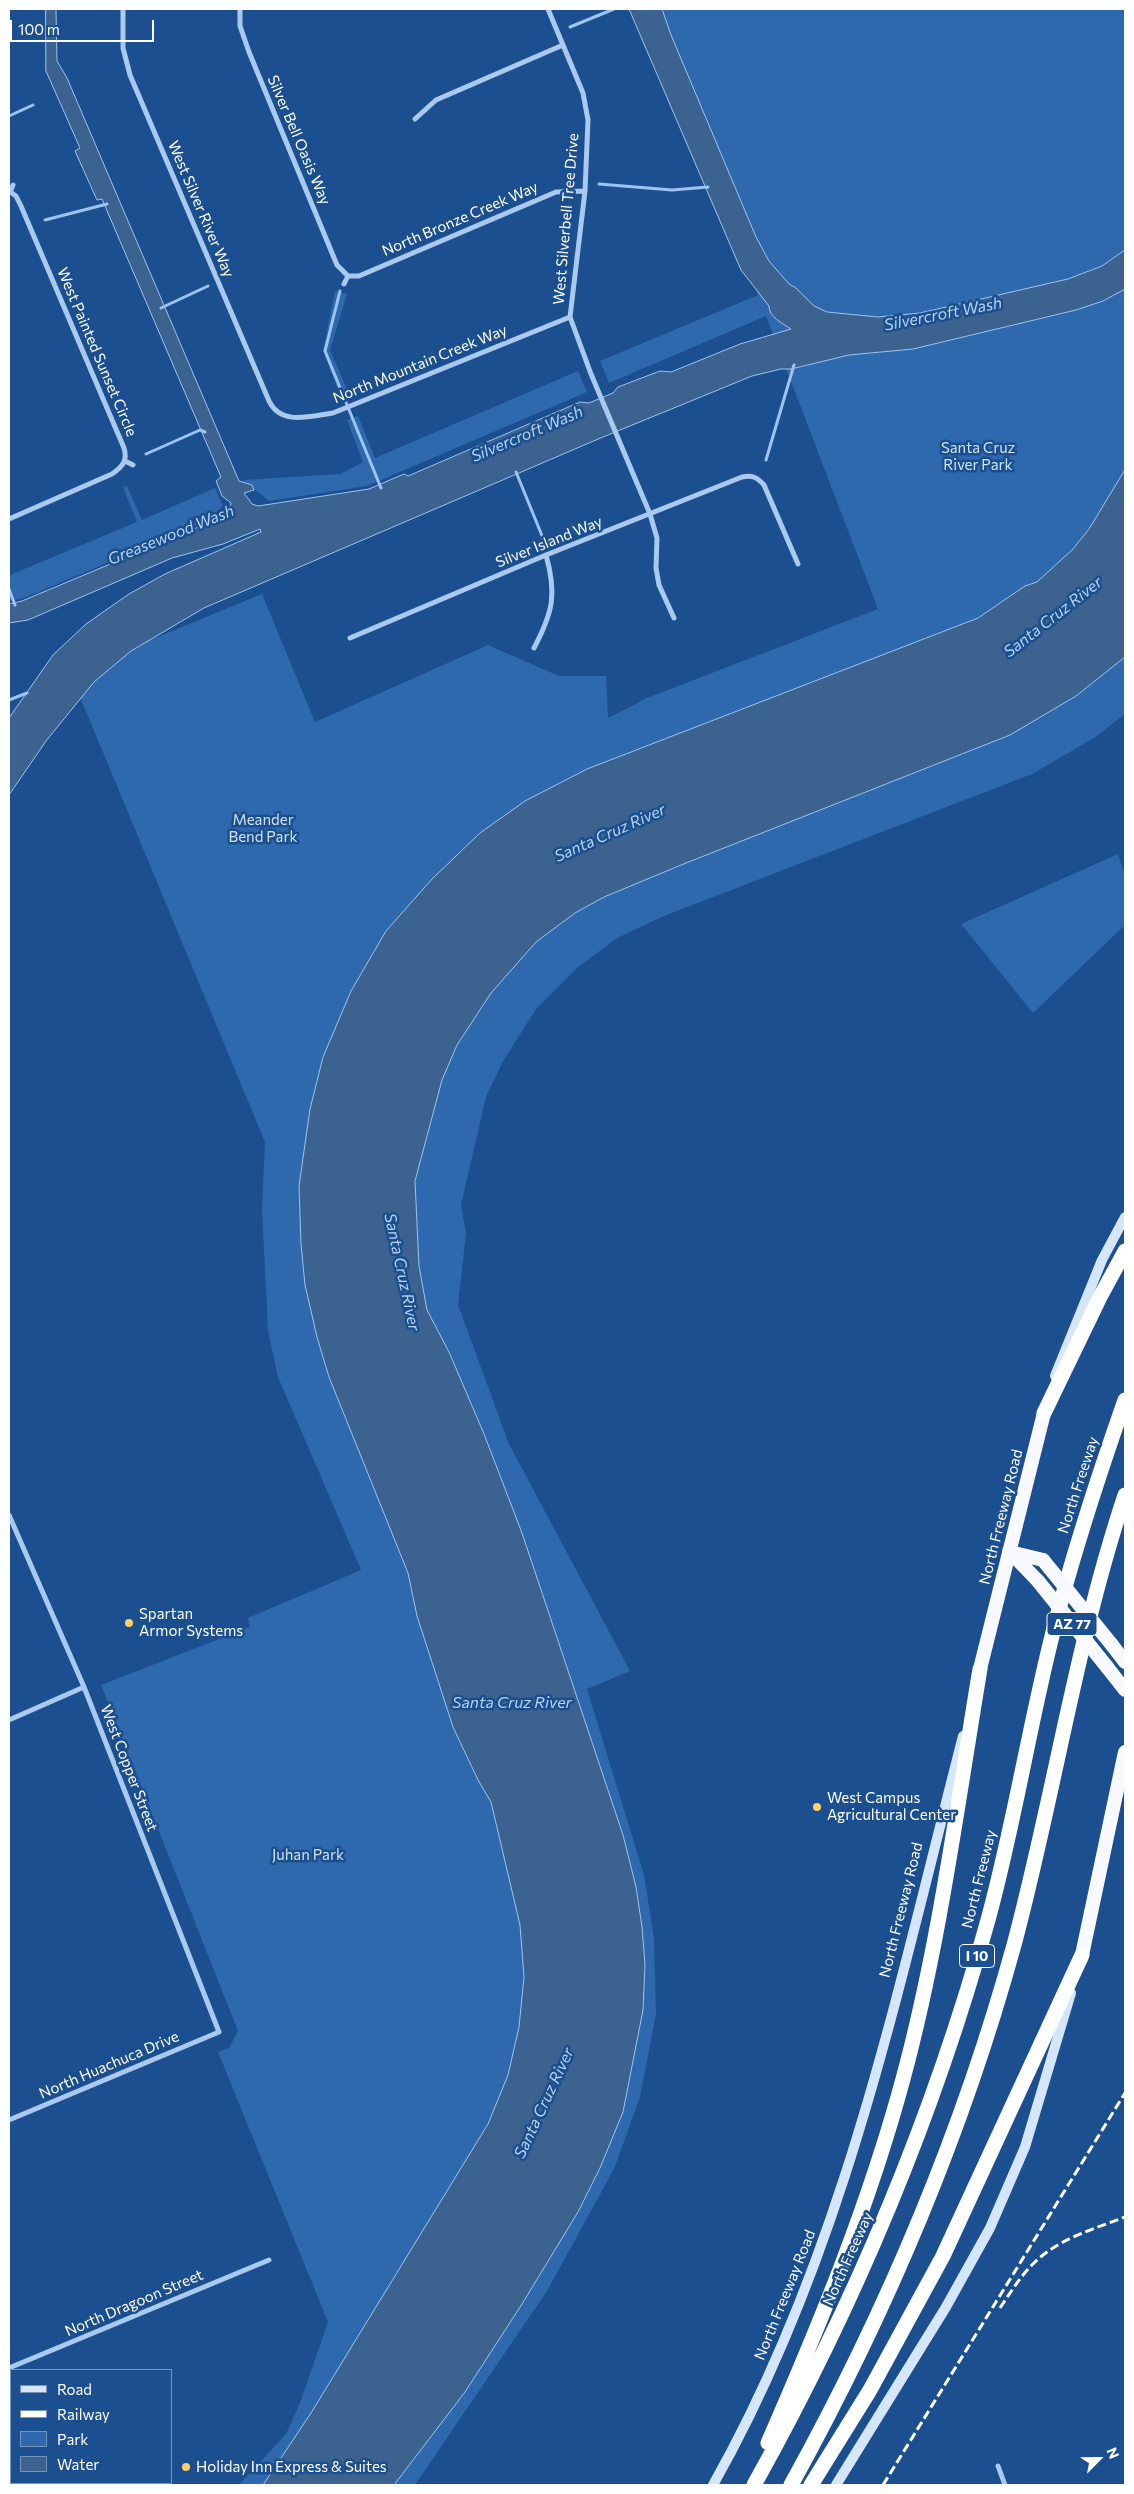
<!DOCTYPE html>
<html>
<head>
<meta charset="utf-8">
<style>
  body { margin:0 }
  #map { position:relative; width:1134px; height:2494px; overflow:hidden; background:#1b4f8f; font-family:Commissioner,sans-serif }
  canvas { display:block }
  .frame { position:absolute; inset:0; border:10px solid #fff; pointer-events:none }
  .legend { position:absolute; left:10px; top:2369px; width:162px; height:115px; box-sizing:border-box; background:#1b4f8f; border:1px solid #7695bc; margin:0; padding:6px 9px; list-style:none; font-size:15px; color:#fff }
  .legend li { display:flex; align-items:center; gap:10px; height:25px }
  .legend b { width:25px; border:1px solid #7695bc }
  .north { position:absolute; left:1074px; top:2434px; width:50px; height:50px; -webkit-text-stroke:4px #1b4f8f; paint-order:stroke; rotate:67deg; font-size:14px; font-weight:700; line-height:20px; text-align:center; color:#fff }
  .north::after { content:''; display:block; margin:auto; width:18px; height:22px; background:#fff; clip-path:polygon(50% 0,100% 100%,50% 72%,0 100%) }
  .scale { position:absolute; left:10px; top:20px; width:144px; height:22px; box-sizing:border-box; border:2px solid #fff; border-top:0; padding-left:6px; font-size:15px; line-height:18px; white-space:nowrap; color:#fff; -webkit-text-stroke:4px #1b4f8f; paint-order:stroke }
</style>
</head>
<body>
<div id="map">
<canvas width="1134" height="2494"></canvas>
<div class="frame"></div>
<ul class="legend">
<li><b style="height:6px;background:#d6e6fa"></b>Road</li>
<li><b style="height:6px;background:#fff"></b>Railway</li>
<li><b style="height:14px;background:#2e69ad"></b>Park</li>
<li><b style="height:14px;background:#3c6290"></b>Water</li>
</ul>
<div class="north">N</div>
<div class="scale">100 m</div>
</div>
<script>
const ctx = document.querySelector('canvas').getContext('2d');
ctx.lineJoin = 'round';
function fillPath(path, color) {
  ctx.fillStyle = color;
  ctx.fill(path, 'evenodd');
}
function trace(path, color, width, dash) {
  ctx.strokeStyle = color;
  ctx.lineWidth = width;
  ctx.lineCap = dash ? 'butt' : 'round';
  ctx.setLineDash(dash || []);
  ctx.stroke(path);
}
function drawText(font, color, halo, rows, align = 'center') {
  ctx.font = font + ' Commissioner,sans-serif';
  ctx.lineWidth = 5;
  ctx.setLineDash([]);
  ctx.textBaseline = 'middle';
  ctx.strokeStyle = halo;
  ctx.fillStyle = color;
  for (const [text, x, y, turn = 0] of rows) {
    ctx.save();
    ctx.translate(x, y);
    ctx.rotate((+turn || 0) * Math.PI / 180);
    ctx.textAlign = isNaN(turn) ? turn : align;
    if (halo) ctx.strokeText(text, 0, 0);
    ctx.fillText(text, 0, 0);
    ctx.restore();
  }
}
fillPath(new Path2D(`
  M643,9H1125V714L1094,738L1032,774L664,916L617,938L577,968L536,1009L502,1063L486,1097L461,1205L466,1233L458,1305L509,1444L630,1671L587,1689L644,1875L654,1938L656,2014L640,2097L614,2169L547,2291L415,2485H239L286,2434L300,2403L328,2322L218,2052L229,2048L238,2031L101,1685L250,1627L248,1618L361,1570L278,1377L268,1331L262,1209L265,1142L70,673L262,594L315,722L488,645L559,676H606L608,718L647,698L878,609L766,316L609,383L600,361L758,295Z
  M335,291L347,294L330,350L349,394L341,397L323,351Z
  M578,371L587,392L367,486L269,501L243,480L340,474L363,462L347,420L358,416L375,458Z
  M127,486L142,520L215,488L223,506L206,521L24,598L9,601V574L10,575L137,522L123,487Z
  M1118,854L1125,875V925L1033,1013L961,924Z`), '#2e69ad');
const water = new Path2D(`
  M46,9H56L57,61L67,78L239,481L252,485L254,490L244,493L252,504L258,506L369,489L404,474L408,476L580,402L589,403L613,393L618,387L660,371L671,372L740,344L791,329C782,323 769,317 769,306L741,270L629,9H662L671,35L756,237L769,261L789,284L796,288L814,306L827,312L878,317L920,313L1068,279L1102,266L1125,250V289L1103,301L1076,310L913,349L849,355L791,369H781L752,376L603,437L204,608L131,651L94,682L46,741L9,795V718L53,655L86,624L129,594L165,574L261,532L260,529L223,544L172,558L28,620L9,623V604L22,601L208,523L230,509L231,503L222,496L216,481L221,477L102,199L97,200L75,151L80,148L46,71Z
  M1125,470V657L1076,696L1010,735L686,863L604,897L575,913L536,942L491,993L457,1045L442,1080L415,1181L419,1266L427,1310L449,1352L484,1434L522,1533L623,1835L636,1887L642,1927L645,1965L643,2010L623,2112L600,2168L578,2212L522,2304L465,2392L394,2485H263L311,2413L488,2124L508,2075L519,2027L524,1977L520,1925L491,1802L478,1780L453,1727L417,1616L408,1573L329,1377L317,1337L305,1285L301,1244L299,1186L310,1109L323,1057L351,991L386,931L432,879L480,833L525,801L587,769L978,618L1025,586L1037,582L1073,549L1089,529Z`);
fillPath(water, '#3c6290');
trace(water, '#9cc4f0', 1);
trace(new Path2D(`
  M570,27L614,9
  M9,116L33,105
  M599,184L672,190L708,187
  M45,220L107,204
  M340,291L325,351L381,488
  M161,308L208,286
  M146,454L200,430L205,432
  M766,460L794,365
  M516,472L545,543
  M9,589L15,605
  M9,700L27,693`), '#9cc4f0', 3);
trace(new Path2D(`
  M123,9V48L130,75L269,401C281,426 310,416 333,413L570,317
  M240,9V26L249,52L337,265L348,276H359L556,192L585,191
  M548,9L583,93L588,120L585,191L570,317L591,374L650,514L657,538L656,568L659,585L674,618
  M415,119L436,100L563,45
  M9,191L16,196L21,206L124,448C128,461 122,467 112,474L9,519
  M10,192L13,185
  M344,284L348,276
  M125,461L133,465
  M350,638L546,555L742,477C752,475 757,477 764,485L798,564
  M534,648C553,612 557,594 546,555
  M9,1515L84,1687L219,2032L9,2120
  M9,1720L84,1687
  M9,2368L269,2260
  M998,2466L1005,2485`), '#a9c9ee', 5);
trace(new Path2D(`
  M1055,1376L1102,1260L1125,1217
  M713,2485C844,2254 897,1991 963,1736
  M836,2485L946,2307L990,2228L1025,2147L1071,1993`), '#d6e6fa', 10);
trace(new Path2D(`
  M1009,1551L1038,1581
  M1010,1552L1043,1560
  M1112,1645L1125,1662
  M1107,1667L1125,1690
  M980,1669L1044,1413
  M1082,1955L1125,1752`), '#f8faff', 14);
trace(new Path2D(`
  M1044,1413L1100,1297L1125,1251
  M768,2443C820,2324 869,2205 903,2079C939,1946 957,1806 980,1669
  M754,2485C854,2306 933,2118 988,1920C1014,1825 1029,1727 1053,1632C1073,1553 1098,1477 1125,1400
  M791,2485C885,2315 962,2134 1014,1945C1054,1796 1076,1642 1125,1495
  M811,2485L870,2390L943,2256L1082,1955`), '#fff', 15);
trace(new Path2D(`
  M1000,2308C1011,2292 1021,2275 1035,2262C1060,2238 1094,2229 1125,2217
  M883,2485L1125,2093`), '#fff', 3, [9, 4]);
trace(new Path2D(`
  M1043,1560L1112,1645
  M1038,1581L1107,1667`), '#f8faff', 14);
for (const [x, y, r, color] of [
  [129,1623,5,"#ffd166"],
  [817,1807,5,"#ffd166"],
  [186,2467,5,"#ffd166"]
]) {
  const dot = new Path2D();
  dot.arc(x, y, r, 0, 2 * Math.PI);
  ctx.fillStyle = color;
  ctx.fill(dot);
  trace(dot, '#1b4f8f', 2);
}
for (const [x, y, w] of [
  [1072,1624,50],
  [977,1956,35]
]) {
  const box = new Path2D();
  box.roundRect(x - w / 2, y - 11.5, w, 23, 4);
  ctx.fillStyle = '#1b4f8f';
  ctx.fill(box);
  trace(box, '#fff', 1);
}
drawText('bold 14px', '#fff', null, [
  ["AZ 77",1072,1624],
  ["I 10",977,1956]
]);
drawText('15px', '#fff', '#1b4f8f', [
  ["Silver Bell Oasis Way",299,140,67],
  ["West Silver River Way",201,209,67],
  ["North Bronze Creek Way",460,219,-23],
  ["West Silverbell Tree Drive",566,219,-85],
  ["West Painted Sunset Circle",97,352,67],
  ["North Mountain Creek Way",420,364,-22],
  ["Silver Island Way",549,542,-22],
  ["North Freeway",1078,1485,-72],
  ["North Freeway Road",1001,1517,-76],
  ["West Copper Street",129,1768,69],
  ["North Freeway",979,1879,-76],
  ["North Freeway Road",901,1910,-76],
  ["North Huachuca Drive",109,2065,-23],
  ["North Freeway",848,2259,-66],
  ["North Freeway Road",785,2295,-68],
  ["North Dragoon Street",134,2303,-23]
]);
drawText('15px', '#cfe3fa', '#1b4f8f', [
  ["Santa Cruz",978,448],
  ["River Park",978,465],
  ["Meander",263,820],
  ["Bend Park",263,837],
  ["Juhan Park",308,1855]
]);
drawText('15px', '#fff', '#1b4f8f', [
  ["Spartan",139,1614],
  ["Armor Systems",139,1631],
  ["West Campus",827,1798],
  ["Agricultural Center",827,1815],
  ["Holiday Inn Express & Suites",196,2467]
], 'left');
drawText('italic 16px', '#b5d3f5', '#1b4f8f', [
  ["Silvercroft Wash",943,314,-11],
  ["Silvercroft Wash",527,434,-23],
  ["Greasewood Wash",171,535,-22],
  ["Santa Cruz River",1053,617,-38],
  ["Santa Cruz River",610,833,-24],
  ["Santa Cruz River",402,1272,78],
  ["Santa Cruz River",512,1703],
  ["Santa Cruz River",544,2103,-65]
]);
</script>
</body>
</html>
